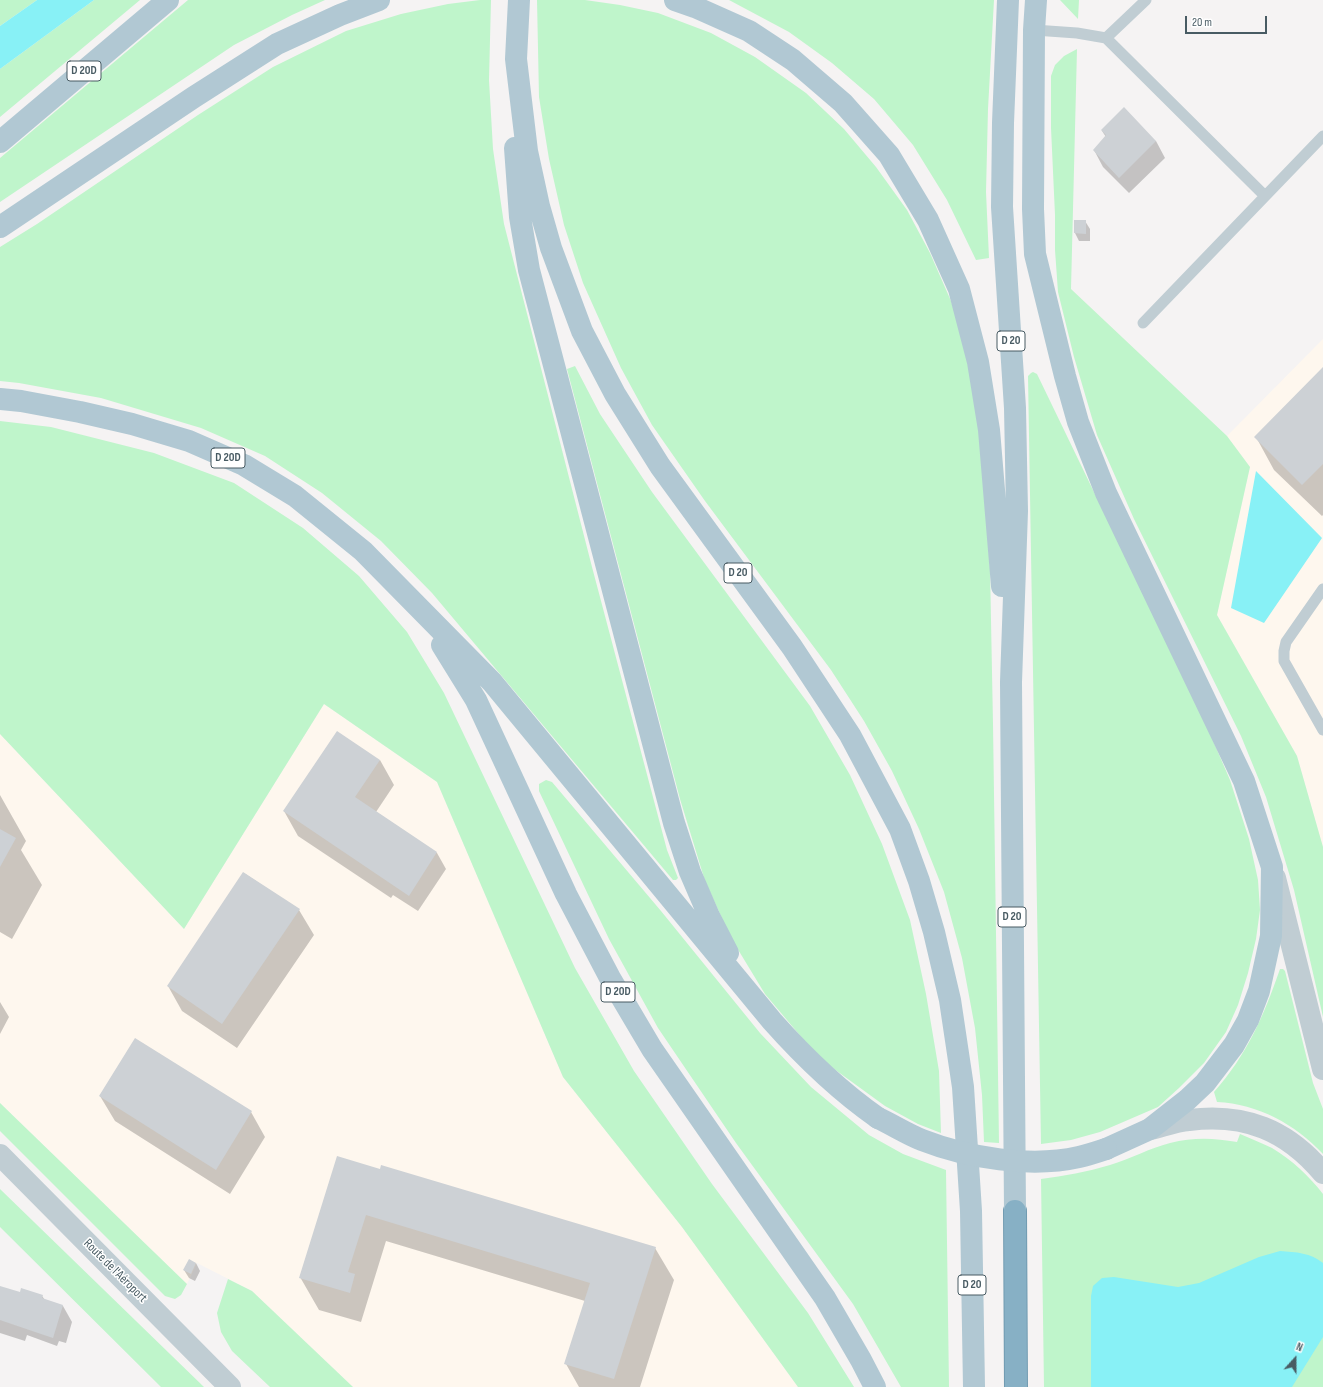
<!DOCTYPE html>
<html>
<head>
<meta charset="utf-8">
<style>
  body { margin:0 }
  #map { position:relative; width:1323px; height:1387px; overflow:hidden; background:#f5f3f3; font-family:"Sofia Sans Condensed",sans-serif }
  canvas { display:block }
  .north { position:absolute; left:1275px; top:1339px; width:40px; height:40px; -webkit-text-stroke:3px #fff; paint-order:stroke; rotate:21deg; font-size:11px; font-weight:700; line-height:16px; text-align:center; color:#485b63 }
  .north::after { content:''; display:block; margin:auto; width:14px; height:18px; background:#485b63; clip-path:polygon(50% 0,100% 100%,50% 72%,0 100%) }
  .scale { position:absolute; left:1185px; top:16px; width:82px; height:18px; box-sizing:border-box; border:2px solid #485b63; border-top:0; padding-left:5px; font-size:12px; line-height:14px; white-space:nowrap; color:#485b63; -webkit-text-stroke:3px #fff; paint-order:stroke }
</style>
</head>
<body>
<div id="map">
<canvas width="1323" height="1387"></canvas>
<div class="north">N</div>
<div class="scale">20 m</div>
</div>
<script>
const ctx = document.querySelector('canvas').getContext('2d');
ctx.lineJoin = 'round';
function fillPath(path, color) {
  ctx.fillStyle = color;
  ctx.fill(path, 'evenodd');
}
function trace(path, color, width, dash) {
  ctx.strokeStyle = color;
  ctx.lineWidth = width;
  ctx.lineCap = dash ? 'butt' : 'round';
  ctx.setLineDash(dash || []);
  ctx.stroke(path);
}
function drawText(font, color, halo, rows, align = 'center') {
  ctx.font = font + ' "Sofia Sans Condensed",sans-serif';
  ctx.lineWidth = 3;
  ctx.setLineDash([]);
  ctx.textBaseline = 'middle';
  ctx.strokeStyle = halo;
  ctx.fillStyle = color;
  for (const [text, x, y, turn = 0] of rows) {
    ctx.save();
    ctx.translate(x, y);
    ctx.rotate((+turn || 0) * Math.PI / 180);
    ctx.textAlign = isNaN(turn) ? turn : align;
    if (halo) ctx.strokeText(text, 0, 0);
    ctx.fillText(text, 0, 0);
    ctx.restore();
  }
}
fillPath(new Path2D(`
  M1323,339V847L1297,756L1217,615L1250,467L1227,436Z
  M324,704L437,782L563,1077L682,1227L798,1387H353L252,1291L197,1263L187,1284L0,1103V734L184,929Z`), '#fef7ee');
fillPath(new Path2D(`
  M0,0H37L0,26Z
  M94,0H140L0,117V69Z
  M188,0H325L292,15L234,45L0,202V158Z
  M480,0H491L489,80L493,149L504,224L592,567L667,850L678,878L676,880H673L432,593L381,541L322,493L265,456L201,428L101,398L19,383L0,381V247L37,224L198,115L273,67L346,31L401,14L448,4Z
  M537,0H585L620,5L658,13L711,33L755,57L806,93L844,129L876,167L907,210L930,253L951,301L967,351L978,412L990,568L993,724L999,1143L984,1142L982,1095L975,1028L962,958L944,892L919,829L892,771L864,721L831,670L705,501L652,425L621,368L583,283L564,225L549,159L539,97Z
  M729,0H994L988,109L986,192L989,258L976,260L947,200L913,145L874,99L832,63L789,32Z
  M1060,0H1079L1078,19Z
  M1077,49L1071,289L1227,436L1250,467L1217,615L1297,756L1323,847V1017L1294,890L1266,797L1241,736L1134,519L1097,435L1074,357L1058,292L1055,250V215L1051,128V76L1055,65L1064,56Z
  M575,366L600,414L652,492L810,706L850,775L882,844L910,920L926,994L939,1071L941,1133L918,1124L885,1106L819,1058L765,994L731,938L705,881L680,799L567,369Z
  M1033,372L1037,374L1205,722L1230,780L1249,839L1258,880L1260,910L1256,939L1248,973L1238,1005L1226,1032L1204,1063L1179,1088L1158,1107L1100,1132L1071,1140L1041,1144L1028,376L1031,373Z
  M0,421L51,427L154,453L234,483L303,528L359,576L407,632L444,693L575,968L634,1071L712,1184L808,1313L854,1387H798L682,1227L563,1077L437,782L324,704L184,929L0,734Z
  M546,780L552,782L661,911L760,1033L811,1087L869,1135L903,1154L946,1170L949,1387H901L853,1304L736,1143L658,1028L609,939L539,791V784Z
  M1280,969H1283L1285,971L1313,1083L1323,1109V1154C1295,1124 1258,1104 1217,1102L1214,1092C1247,1055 1264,1015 1280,969Z
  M0,1103L187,1284L181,1295L175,1299L165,1296L0,1131Z
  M1240,1134C1251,1139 1262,1143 1272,1148C1292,1160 1309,1176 1323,1194V1387H1044L1041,1179C1064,1176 1087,1172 1110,1165C1130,1159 1150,1148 1170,1143C1194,1137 1214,1138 1237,1142Z
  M0,1189L204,1387H161L0,1227Z
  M228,1279L252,1291L353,1387H270L232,1351L221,1332L217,1313Z`), '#bff5cb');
fillPath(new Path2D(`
  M37,0H94L0,69V26Z
  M1256,471L1322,538L1264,623L1231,608Z
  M1280,1251C1296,1252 1311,1253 1323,1263V1337L1292,1387H1091V1296L1093,1286L1102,1278L1114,1277L1178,1287L1199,1283L1259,1257Z`), '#88f1f6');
fillPath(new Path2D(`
  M1102,131L1156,141L1165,158L1129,193L1103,167L1094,150L1106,137Z
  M1075,221H1085L1090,229V241H1079L1075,233Z
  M1323,369V515L1322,516L1274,470L1256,437Z
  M380,760L394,785L376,812L437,853L446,869L418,911L393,895L391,898L298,836L284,811Z
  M0,795L26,841L21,850L42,885L12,939L0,932Z
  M244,873L299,910L314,935L237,1048L182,1011L168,986Z
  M0,1002L9,1017L0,1034Z
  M100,1096L251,1112L265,1137L230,1194L115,1121Z
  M338,1158L655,1248L674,1280L640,1387H579L566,1364L585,1301L386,1241L361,1322L319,1310L300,1277Z
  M196,1263L200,1271L195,1281L189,1278L184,1270Z
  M0,1287L20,1293L42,1296L45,1300L63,1306L72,1322L66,1343L59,1341L57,1346L27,1335L25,1341L0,1333Z`), '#0003');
fillPath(new Path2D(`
  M1124,107L1156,141L1119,178L1093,150L1106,135L1101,130Z
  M1074,220H1086V234L1074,233Z
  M1323,367V464L1302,485L1254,437Z
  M337,731L380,760L355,797L437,852L409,896L283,811Z
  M0,829L16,838L0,867Z
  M243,872L300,909L222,1024L167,986Z
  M135,1038L252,1111L216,1170L99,1096Z
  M337,1156L380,1169L381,1165L656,1247L614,1379L564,1364L590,1283L366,1215L348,1272L355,1274L350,1293L299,1278Z
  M189,1259L196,1263L191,1274L183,1270Z
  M0,1286L20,1292L21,1288L43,1295L42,1298L63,1305L53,1338L0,1320Z`), '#cdd1d5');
const highway = new Path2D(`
  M1015,1211L1016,1387`);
trace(highway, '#719bb1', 24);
trace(new Path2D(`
  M1034,30L1077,33L1106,38L1265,196
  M1106,38L1146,0
  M1143,323L1323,136
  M1323,589L1286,642L1284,651V661L1323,730`), '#c0cdd3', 11);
trace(new Path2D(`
  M1275,878L1323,1069
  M1150,1129C1163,1126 1176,1121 1189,1120C1245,1113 1287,1130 1323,1173
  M0,1155L230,1387`), '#c0cdd3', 22);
trace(new Path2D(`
  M519,0L516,59L527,151L539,206L551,248L582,331L615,394L660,466L792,647L850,735L900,829L919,881L934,932L950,1000L963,1087L971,1211L974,1387
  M675,0L695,7L749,31L793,60L843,103L889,155L928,220L959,289L978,362L989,430L1002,586
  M1008,0L1003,123L1002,207L1015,408L1017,511L1011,682L1015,1211
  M1036,0L1034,30L1033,209L1035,254L1065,376L1078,422L1106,493L1244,781L1272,867L1271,936L1259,991L1248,1020L1234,1045L1205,1083L1187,1100L1150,1129L1106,1149
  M0,142L168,0
  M515,148L520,217L529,270L674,823L690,872L709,916L728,953
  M0,227L194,97L277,44L340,15L379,0
  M0,399L21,401L80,412L132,424L189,441L244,465L295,496L363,551L492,682L772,1021C804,1057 838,1090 878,1118
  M442,645L476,700L566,894L610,978L652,1049L825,1298L861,1360L875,1387`), '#b1c8d3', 22);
trace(highway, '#87b0c5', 22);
trace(new Path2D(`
  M878,1118C893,1125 907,1134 922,1140C968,1158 1031,1168 1079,1157C1088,1155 1097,1152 1106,1149`), '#b1c8d3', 22);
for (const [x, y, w] of [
  [84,71,34],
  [1011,341,28],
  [228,458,34],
  [738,573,28],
  [1012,917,28],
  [618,992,34],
  [972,1285,28]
]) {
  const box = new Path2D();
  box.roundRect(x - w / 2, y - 10, w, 20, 3);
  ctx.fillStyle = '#fff';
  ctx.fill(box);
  trace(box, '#485b63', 1);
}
drawText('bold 12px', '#485b63', null, [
  ["D 20D",84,71],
  ["D 20",1011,341],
  ["D 20D",228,458],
  ["D 20",738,573],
  ["D 20",1012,917],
  ["D 20D",618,992],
  ["D 20",972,1285]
]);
drawText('13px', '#485b63', '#fff', [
  ["Route de l'Aéroport",115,1271,45]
]);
</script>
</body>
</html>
